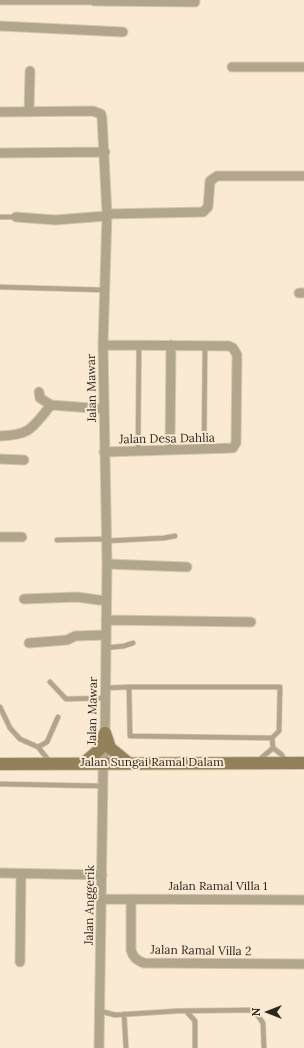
<!DOCTYPE html>
<html>
<head>
<meta charset="utf-8">
<style>
  body { margin:0 }
  #map { position:relative; width:304px; height:1048px; overflow:hidden; background:#fbead3; font-family:Lora,serif }
  canvas { display:block }
  .north { position:absolute; left:248px; top:992px; width:40px; height:40px; -webkit-text-stroke:3px #fbead3; paint-order:stroke; rotate:270deg; font-size:11px; font-weight:700; line-height:16px; text-align:center; color:#2d271e }
  .north::after { content:''; display:block; margin:auto; width:14px; height:18px; background:#2d271e; clip-path:polygon(50% 0,100% 100%,50% 72%,0 100%) }
</style>
</head>
<body>
<div id="map">
<canvas width="304" height="1048"></canvas>
<div class="north">N</div>
</div>
<script>
const ctx = document.querySelector('canvas').getContext('2d');
ctx.lineJoin = 'round';
function trace(path, color, width, dash) {
  ctx.strokeStyle = color;
  ctx.lineWidth = width;
  ctx.lineCap = dash ? 'butt' : 'round';
  ctx.setLineDash(dash || []);
  ctx.stroke(path);
}
function drawText(font, color, halo, rows, align = 'center') {
  ctx.font = font + ' Lora,serif';
  ctx.lineWidth = 4;
  ctx.setLineDash([]);
  ctx.textBaseline = 'middle';
  ctx.strokeStyle = halo;
  ctx.fillStyle = color;
  for (const [text, x, y, turn = 0] of rows) {
    ctx.save();
    ctx.translate(x, y);
    ctx.rotate((+turn || 0) * Math.PI / 180);
    ctx.textAlign = isNaN(turn) ? turn : align;
    if (halo) ctx.strokeText(text, 0, 0);
    ctx.fillText(text, 0, 0);
    ctx.restore();
  }
}
const lane = new Path2D(`
  M0,217H16
  M0,287L105,290
  M204,450L205,345
  M138,451L139,345
  M57,540L105,539
  M105,541L164,538L175,536
  M105,648L124,646L133,643
  M50,682L66,699L105,698
  M105,688L129,687H280L279,731L272,738L130,736L129,687
  M0,707L10,728L20,739L38,747L50,762
  M38,747L47,742L58,717
  M273,748L281,754L286,761
  M259,760L273,748L272,738
  M0,784L103,786
  M100,1011L115,1015L177,1011L254,1010L263,1023L264,1048
  M186,1011L195,1021V1048
  M124,1014L126,1048`);
const street = new Path2D(`
  M2,0H94
  M94,1L195,2
  M0,26L123,32
  M232,67H304
  M0,112L93,111L101,114L102,118L107,214L103,345L107,564L105,733L103,773L99,1048
  M29,112L30,71
  M0,153L105,152
  M107,214L203,212L208,207L210,181L217,176H304
  M16,217L55,220L106,216
  M299,293H304
  M103,345L229,346L233,348L237,355L236,443L233,448L104,452
  M39,392L40,398L51,405L104,409
  M0,436C31,435 32,428 51,405
  M170,450L171,345
  M0,459L24,460
  M0,537H22
  M107,564L187,567
  M24,599L77,597L106,601
  M106,620L251,622
  M29,643L67,640L75,636L105,635
  M0,873L102,875
  M102,899L304,900
  M131,899V950C133,957 136,960 144,963L304,964
  M20,962L21,874`);
const secondary = new Path2D(`
  M105,733L110,748L127,762
  M85,762L100,749L105,733
  M0,764L304,763`);
trace(lane, '#d6c7b2', 6);
trace(street, '#d6c7b2', 11);
trace(secondary, '#d6c7b2', 14);
trace(lane, '#b1a58b', 4.5);
trace(street, '#b1a58b', 9);
trace(secondary, '#93815b', 12);
drawText('12px', '#2d271e', '#fbead3', [
  ["Jalan Mawar",92,388,-91],
  ["Jalan Desa Dahlia",167,439,-1],
  ["Jalan Mawar",93,711,-89],
  ["Jalan Sungai Ramal Dalam",152,763],
  ["Jalan Ramal Villa 1",218,887],
  ["Jalan Anggerik",90,905,-89],
  ["Jalan Ramal Villa 2",201,951,1]
]);
</script>
</body>
</html>
